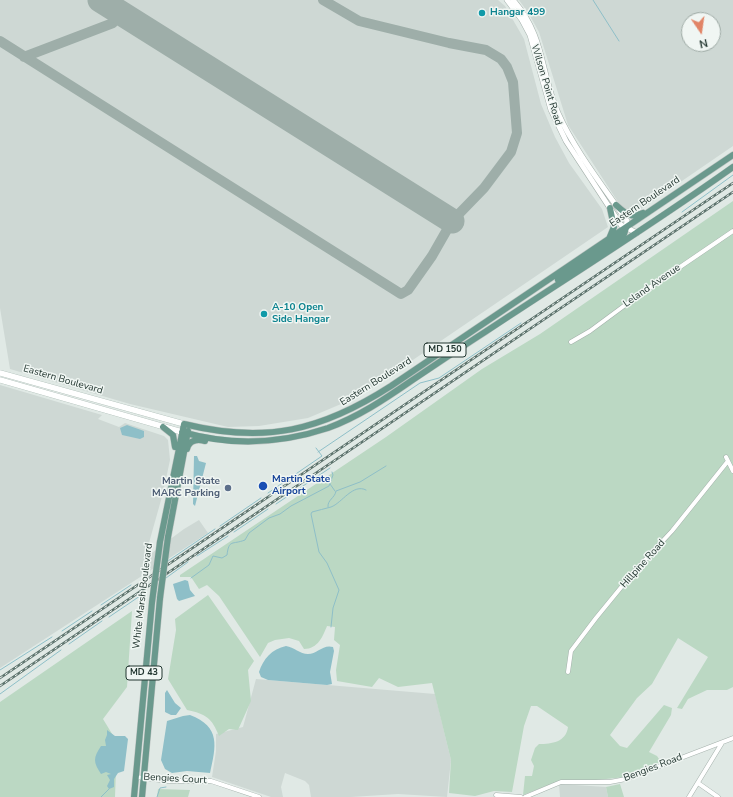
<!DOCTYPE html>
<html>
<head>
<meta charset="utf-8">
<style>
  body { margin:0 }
  #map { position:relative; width:733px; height:797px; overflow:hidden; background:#e0e9e5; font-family:"Nunito Sans",sans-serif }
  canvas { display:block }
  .north { position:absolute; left:681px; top:12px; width:40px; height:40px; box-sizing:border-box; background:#f0f6f3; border:1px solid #9eaaa5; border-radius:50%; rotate:167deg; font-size:11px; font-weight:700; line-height:16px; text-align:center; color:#233731 }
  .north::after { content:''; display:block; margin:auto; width:14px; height:18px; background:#e18466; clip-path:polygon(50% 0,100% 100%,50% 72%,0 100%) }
</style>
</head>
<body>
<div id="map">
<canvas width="733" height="797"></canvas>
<div class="north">N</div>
</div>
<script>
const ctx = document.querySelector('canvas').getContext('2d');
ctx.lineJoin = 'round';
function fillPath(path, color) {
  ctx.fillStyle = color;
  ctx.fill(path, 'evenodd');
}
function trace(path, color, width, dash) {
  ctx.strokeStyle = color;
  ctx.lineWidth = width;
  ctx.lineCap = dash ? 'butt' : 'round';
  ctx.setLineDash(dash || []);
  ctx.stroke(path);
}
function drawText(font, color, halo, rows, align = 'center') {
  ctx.font = font + ' "Nunito Sans",sans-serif';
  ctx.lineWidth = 3;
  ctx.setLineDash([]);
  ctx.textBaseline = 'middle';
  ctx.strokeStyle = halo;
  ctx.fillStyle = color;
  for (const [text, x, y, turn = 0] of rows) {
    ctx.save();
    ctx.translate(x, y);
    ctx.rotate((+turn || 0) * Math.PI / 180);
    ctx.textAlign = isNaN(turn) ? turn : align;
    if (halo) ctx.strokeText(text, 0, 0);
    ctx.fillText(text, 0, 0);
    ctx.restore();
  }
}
fillPath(new Path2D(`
  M0,0H498L505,6L524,39L541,104L555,137L569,163L602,209L608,227L360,396L308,418L259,426L228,427L130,404L10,369L0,308Z
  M519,0H733V146L641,209L635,211L627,210L620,205L568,125L539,32L529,14ZM689,20H713V44H689Z
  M0,385L102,415L98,419L119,427L125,423L164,436L168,440L170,460L163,493L147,550L153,552L184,529L199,520L208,533L0,668Z
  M256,679L435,694L451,760L447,797L398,794L351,797H311L309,785L305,781L285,773L281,787L283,797H271L212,777L216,751V734L243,727Z
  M559,784L606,787L608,797H560Z`), '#ced8d4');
fillPath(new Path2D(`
  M733,201V687L727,690H707L688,699L682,709L677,708L708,657L678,638L652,684L637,698L610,735L620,746L627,748L664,705L672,708L671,715L649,752L657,756L661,762L626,777L586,781H559L523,795L525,776H532L534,766L531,760L535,748L539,744C552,744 566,742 568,727L537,706H531L524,726L512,792L494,791L475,796L449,793L451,760L432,683L398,687L379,678L372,687L337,681L336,670L340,645L334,640L335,627L327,626C323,636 318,649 304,649L299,641L289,638L275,640L268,643L260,657L219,596L207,585L199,589L191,577H180V575L386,437L482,369L540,334Z
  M208,595L254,661L248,670L251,701L238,730L229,729L219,736C212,718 206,714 187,710L168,679L176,630L175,619Z
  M132,611L127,687L103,719L117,742L115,797H0V702Z
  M620,784L624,797H608L606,787Z
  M158,789L190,790L188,797H157Z`), '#bbd8c3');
fillPath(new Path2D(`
  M127,425L144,431V437L140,439L122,435L120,428Z
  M194,456H197L199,461L206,463L195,506L193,504Z
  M185,580L188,581L190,590L195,596L179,601L177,599L173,584Z
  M286,646C294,647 300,654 308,654C317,654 323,644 333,647L334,651L330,672L332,684L327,685L268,680L261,677L259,672C263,659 272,649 286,646Z
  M167,690L175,703L181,708L176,715H171L165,712V693Z
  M190,715C221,727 216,746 210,773L187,771L172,773L165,769L161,760L167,721L183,716Z
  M107,730L115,736H125L128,739L124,771L118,773L114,779V787L109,789L107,786L110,780L107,775L111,774L106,772L101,774C93,762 93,758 101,746H106L105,740L107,735Z`), '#8ebfc8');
trace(new Path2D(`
  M593,0L619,41
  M682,212L733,175
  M318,452L420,383L439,378L521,323
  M330,484L335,491
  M268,493L322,456L316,448
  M276,504L330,468
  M328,507C327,500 335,498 336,491L360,482L386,466
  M220,526L261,498
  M234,532L268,509
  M197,556L228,536
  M168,561L215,529
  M166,578L188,562
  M191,578L209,565L213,556L222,558L227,555C229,539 232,545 245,540L249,533L269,518L280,514L291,506L329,486L333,475L332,472
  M101,605L131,585
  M109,617L140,596
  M331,627L333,608L339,590L327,563L319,552L311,514L312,512C318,510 325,509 331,507C342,503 353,483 366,490
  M62,631L92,611
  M69,644L102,621
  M0,670L52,637
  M0,694L61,650
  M101,797L109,789
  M157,797L160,788L166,787`), '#8ebfc8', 1);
trace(new Path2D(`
  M0,41L401,294L408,290L432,256L452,221L484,188L511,152L517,133L513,82L507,67L501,59L486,50L449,43L359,21L323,0
  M24,57L113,23`), '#9eaea9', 10);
trace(new Path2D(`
  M100,0L452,221`), '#9eaea9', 25);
const minor = new Path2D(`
  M571,342L590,331L636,297L733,231
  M726,457L733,471
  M568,672L571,651L596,618L632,574L672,531L728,461
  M136,777L168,781H211L259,797
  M698,783L718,797
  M496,795L521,797
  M525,797L561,782H610L626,779L733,738
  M689,797L722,743`);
const tertiary = new Path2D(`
  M507,0L522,20L530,35L551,110L566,141L621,225L637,233
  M513,0C545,36 540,72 558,113C575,151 603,186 627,221L626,227`);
const secondary = new Path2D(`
  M0,373L184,424
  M0,380L182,432`);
const primary = new Path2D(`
  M616,205C625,213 631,219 643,213
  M609,239L614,227L610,208
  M558,280L624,234L626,228
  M163,427L173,435L175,447
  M182,432C231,446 280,444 328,428C358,417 385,399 411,381C435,365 460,348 485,332C568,277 652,225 733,167
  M187,449C189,440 197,439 205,441
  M168,537L188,431
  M160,542L184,424C265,444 321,431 391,386L733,155
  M134,797L152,602
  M142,797L160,598`);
trace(minor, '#a4b0ab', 5);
trace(tertiary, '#a4b0ab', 6);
trace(secondary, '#a1b3ac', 6);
trace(primary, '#bdc3c1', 7);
trace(minor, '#fff', 4);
trace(tertiary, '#fff', 5);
trace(secondary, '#fff', 5.5);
trace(primary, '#6a998d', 6);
const rail = new Path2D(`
  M0,678L733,183
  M0,686L733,192`);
trace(rail, '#5d736d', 2.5);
trace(rail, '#f0f6f3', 1, [3]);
const primaryBridge = new Path2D(`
  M160,598L168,537
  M152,602L160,542`);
trace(primaryBridge, '#bdc3c1', 7, []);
trace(primaryBridge, '#6a998d', 6);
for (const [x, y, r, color] of [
  [482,13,4,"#0f9aa8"],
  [264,314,4,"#0f9aa8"],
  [263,486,5,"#1a4fb4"],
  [228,488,4,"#5c6f8a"]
]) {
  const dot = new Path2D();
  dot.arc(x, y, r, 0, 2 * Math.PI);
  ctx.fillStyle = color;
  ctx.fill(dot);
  trace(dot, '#f0f6f3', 1.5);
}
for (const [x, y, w] of [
  [445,350,42],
  [144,673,36]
]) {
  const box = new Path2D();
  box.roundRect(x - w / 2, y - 7, w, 14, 3);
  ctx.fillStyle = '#f0f6f3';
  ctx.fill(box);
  trace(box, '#233731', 1);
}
drawText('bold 9px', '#233731', null, [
  ["MD 150",445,350],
  ["MD 43",144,673]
]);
drawText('bold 10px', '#0d838f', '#f0f6f3', [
  ["Hangar 499",490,13],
  ["A-10 Open",272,308],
  ["Side Hangar",272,320]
], 'left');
drawText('10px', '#233731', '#f0f6f3', [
  ["Wilson Point Road",546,85,73],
  ["Eastern Boulevard",645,202,-34],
  ["Leland Avenue",652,286,-35],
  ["Eastern Boulevard",63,380,16],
  ["Eastern Boulevard",376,382,-32],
  ["Hillpine Road",643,564,-48],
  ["White Marsh Boulevard",143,596,-83],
  ["Bengies Road",653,768,-21],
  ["Bengies Court",175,779,3]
]);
drawText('bold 10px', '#164399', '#f0f6f3', [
  ["Martin State",272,480],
  ["Airport",272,492]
], 'left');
drawText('bold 10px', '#4e5e75', '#f0f6f3', [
  ["Martin State",220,482],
  ["MARC Parking",220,494]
], 'right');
</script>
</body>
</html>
